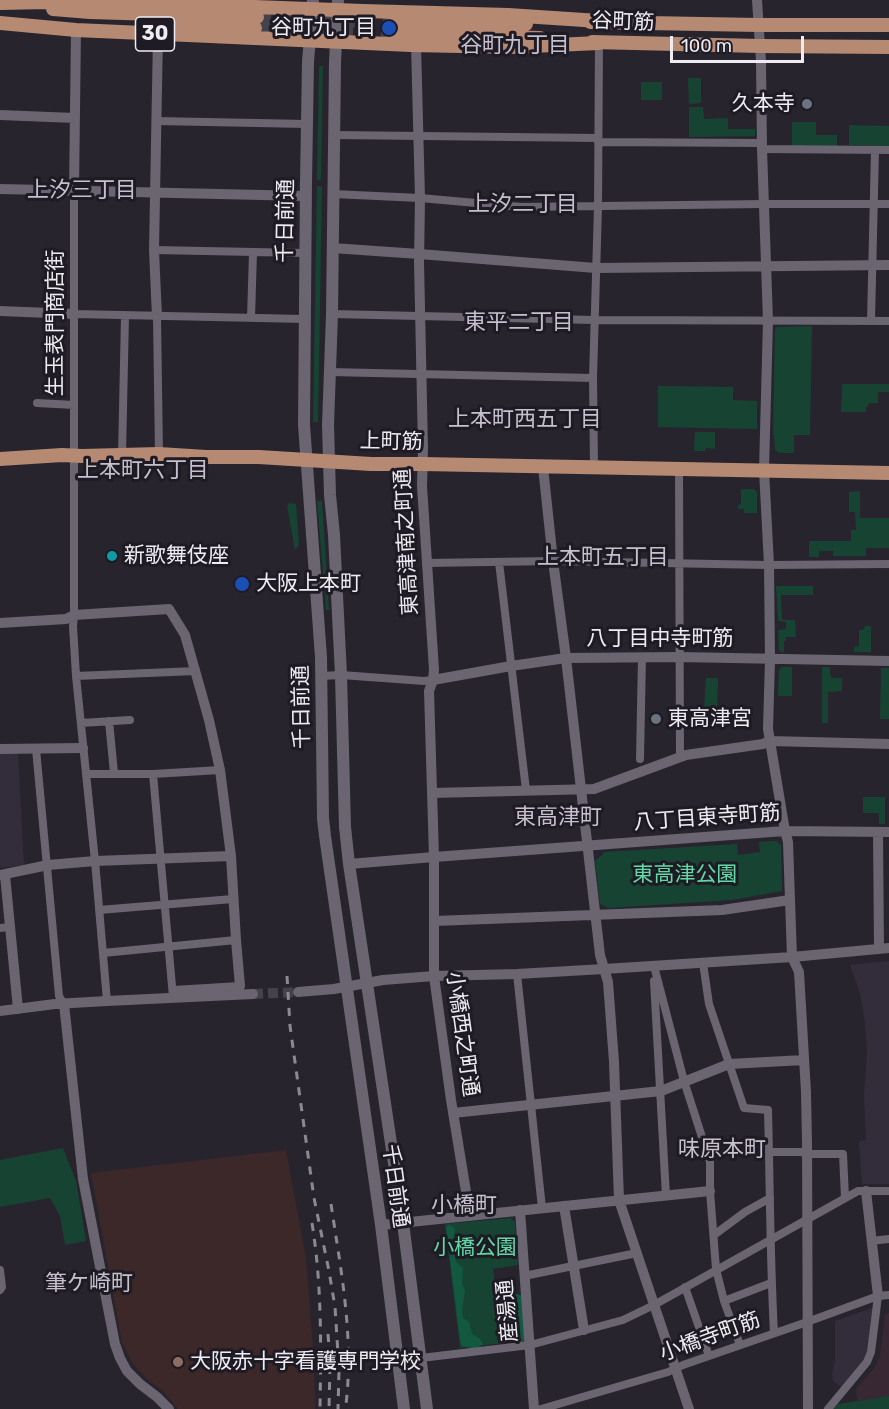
<!DOCTYPE html>
<html>
<head>
<meta charset="utf-8">
<style>
  body { margin:0 }
  #map { position:relative; width:889px; height:1409px; overflow:hidden; background:#28242d; font-family:Rubik,sans-serif }
  canvas { display:block }
  .scale { position:absolute; left:670px; top:36px; width:134px; height:27px; box-sizing:border-box; border:3px solid #eeecf2; border-top:0; padding-left:8px; font-size:18px; line-height:21px; white-space:nowrap; color:#eeecf2; -webkit-text-stroke:4px #1e1b24; paint-order:stroke }
</style>
</head>
<body>
<div id="map">
<canvas width="889" height="1409"></canvas>
<div class="scale">100 m</div>
</div>
<script>
const ctx = document.querySelector('canvas').getContext('2d');
ctx.lineJoin = 'round';
function fillPath(path, color) {
  ctx.fillStyle = color;
  ctx.fill(path, 'evenodd');
}
function trace(path, color, width, dash) {
  ctx.strokeStyle = color;
  ctx.lineWidth = width;
  ctx.lineCap = dash ? 'butt' : 'round';
  ctx.setLineDash(dash || []);
  ctx.stroke(path);
}
function drawText(font, color, halo, rows, align = 'center') {
  ctx.font = font + ' Rubik,"Noto Sans JP",sans-serif';
  ctx.lineWidth = 6;
  ctx.setLineDash([]);
  ctx.textBaseline = 'middle';
  ctx.strokeStyle = halo;
  ctx.fillStyle = color;
  for (const [text, x, y, turn = 0] of rows) {
    ctx.save();
    ctx.translate(x, y);
    ctx.rotate((+turn || 0) * Math.PI / 180);
    ctx.textAlign = isNaN(turn) ? turn : align;
    if (halo) ctx.strokeText(text, 0, 0);
    ctx.fillText(text, 0, 0);
    ctx.restore();
  }
}
fillPath(new Path2D(`
  M0,754H18L24,865L0,868Z
  M889,961V1184H862L859,1141L866,1140L864,1095L867,1054L865,1023L860,993L850,965Z
  M872,1308L874,1309L869,1353L843,1388L833,1381L832,1373L835,1362V1321Z`), '#332d3b');
fillPath(new Path2D(`
  M889,1313V1396L857,1401L856,1389L875,1367L880,1356L885,1314Z`), '#382833');
fillPath(new Path2D(`
  M286,1150L306,1258L314,1360L315,1409H178L164,1392L146,1378L133,1364L122,1342L91,1173Z`), '#3c2828');
fillPath(new Path2D(`
  M319,66H323L321,180H317Z
  M688,78H701V103L689,104Z
  M641,82H662V100H641Z
  M689,107H703L704,119L728,118V129H755V136L689,137Z
  M792,122H816V135H837V146H792Z
  M849,125L889,126V146L849,145Z
  M317,186H322L318,422H313Z
  M812,326L810,435H794V453H779L775,450L774,435H773L775,329L777,327Z
  M842,384H889V392H878V403H869L868,406L866,407V412H841Z
  M658,386L733,387V400L757,401V429L658,427Z
  M695,432H715V449L706,448L705,451H694Z
  M741,489H754L757,493V513H744V509H738V505L741,504Z
  M860,491V518H889V548H866V556H833V551H819V557H809V541H851V530H856L855,512H849V492Z
  M317,501H322L329,610H326Z
  M289,503L296,504L299,545L295,550L287,506Z
  M776,586H813V595H781L782,620H795L796,637H786V641H784V652H781L779,650L778,630L786,629V622L778,621Z
  M865,626H871V652H854V647L859,646V630L864,629Z
  M781,667H792V696H778L779,671Z
  M822,667H830V674H831V678H842V691L828,692V723H822Z
  M881,668H889V719H880Z
  M706,678H718L717,711L721,712L722,721L703,724Z
  M863,797H885V824H879V813H863Z
  M776,841L781,845L782,891L732,900L609,908L600,904L595,861L605,852L737,844L738,855L760,852L759,842Z
  M63,1148L76,1181L86,1241L65,1245L60,1216L50,1198L0,1207V1160Z
  M511,1218L515,1222L518,1265L493,1269L503,1343L460,1348L445,1224Z
  M889,1396V1409H833L838,1404Z`), '#174432');
fillPath(new Path2D(`
  M450,1225L455,1229L453,1240L456,1262L463,1268L462,1284L465,1290L462,1311L463,1318L469,1322L472,1334L479,1338L483,1344L476,1349L462,1346L460,1339L446,1227Z
  M504,1288L510,1292L523,1296L527,1338L521,1343L517,1339L514,1332L510,1331L504,1334L498,1330V1320L495,1318L493,1312C497,1306 495,1297 498,1290Z`), '#12593f');
trace(new Path2D(`
  M253,994L298,992`), '#46424b', 10, [10, 5]);
trace(new Path2D(`
  M257,17L393,22
  M255,28L392,33`), '#46424b', 14, [14, 7]);
trace(new Path2D(`
  M156,121L307,124
  M334,135L598,138
  M598,142L762,143
  M762,149L889,150
  M74,190V615L73,626L76,676L95,861L107,1001
  M333,194L420,198L521,207L763,204H889
  M154,250L305,253
  M75,314L304,319
  M332,314L594,320L889,321
  M157,317L159,454
  M251,318L253,252
  M871,321L875,150
  M330,372L593,378
  M37,403L74,405
  M122,455L125,316
  M594,467L593,378L598,207L599,43
  M679,469L680,757
  M499,562L526,790
  M426,563L553,561L769,565L889,564
  M76,676L196,671
  M321,676L341,675L424,681L433,680
  M109,721L114,773
  M81,723L130,720
  M36,749L59,996L64,1004
  M640,759L642,657
  M86,774H153L220,770
  M153,774L173,997
  M99,910L233,899
  M0,928L10,927
  M103,953L236,940
  M703,963L709,1004L744,1108L768,1110C770,1184 770,1259 774,1333
  M654,966L684,1081L710,1162V1191L716,1269L724,1301L740,1345
  M517,974L542,1208
  M654,981L666,1196
  M173,990L240,986
  M769,1152H801L807,1154H843L845,1198
  M714,1235L745,1212L770,1198
  M871,1241L889,1239
  M0,1270L2,1287L0,1290
  M524,1276L637,1253
  M685,1287L709,1356
  M724,1301L771,1283
  M421,1358L530,1345L623,1320L654,1305L858,1191H889
  M541,1409L668,1372L683,1365L807,1322L878,1296L889,1295
  M828,1409L867,1362L871,1352L878,1296`), '#6a6570', 8);
trace(new Path2D(`
  M757,0L761,61L762,149L768,321L764,470L769,565L770,660L768,729L785,831L788,842L792,957L799,972L806,1092L807,1143L808,1409
  M416,45L420,198L419,262L423,448L422,486L434,670L433,680L429,691L434,857V976L451,1100L470,1216
  M0,115L75,118
  M0,189L306,196
  M74,190L76,30
  M332,248L419,254L596,268L889,265
  M0,311L75,314
  M157,317L154,250L158,35
  M543,467L553,561L566,658L600,955L608,982L614,1062L619,1200L689,1409
  M0,623L66,619L74,615L169,609L185,635L209,720L220,770L231,856L236,940L240,986
  M433,680L511,666L566,658L679,657L889,661
  M0,749L83,748
  M432,793L594,789L686,755L763,744L769,741L889,744
  M878,832L879,948
  M349,864L434,857L785,831L889,832
  M0,875L48,865L95,861L231,856
  M5,875L18,1009
  M435,921L722,910L790,900
  M298,992L334,989L383,980L434,976L517,974L604,969L792,957L889,948
  M64,1004L83,1179L115,1344L120,1358L127,1371L140,1384L157,1397L169,1409
  M0,1011L55,1004L107,1001L253,994
  M453,1113L661,1091L729,1064L804,1060
  M866,1191L878,1296
  M564,1206L584,1330
  M520,1210L534,1409
  M381,1225L710,1191`), '#6a6570', 10);
trace(new Path2D(`
  M313,0L308,62L306,182L304,425L321,657L323,818L325,836L381,1225L404,1409
  M338,0L335,63L332,314L328,425L330,495L334,535L341,675L345,827L349,864L403,1223L427,1409`), '#6a6570', 12);
trace(new Path2D(`
  M0,3L93,1L363,11L508,15L599,21
  M53,9L90,12L257,17
  M393,22L526,24
  M590,22L759,25H889
  M0,23L76,30L411,45L510,47L599,43
  M143,25L255,28
  M392,33L540,38
  M592,42L760,46L889,47
  M0,459L62,455L82,456L159,454L206,457H259L371,464H422L889,473`), '#b68973', 14);
trace(new Path2D(`
  M287,976L290,1026L314,1198L329,1271L335,1307L339,1370L338,1409
  M331,1204C341,1271 354,1337 346,1404
  M312,1223C322,1285 321,1347 320,1409
  M328,1334L330,1363L329,1409`), '#8c8991', 3, [8, 8]);
for (const [x, y, r, color] of [
  [389,28,8,"#1a4fb4"],
  [807,104,6,"#6b7280"],
  [112,556,6,"#0f9aa8"],
  [242,584,8,"#1a4fb4"],
  [656,719,6,"#6b7280"],
  [178,1362,6,"#8d6e63"]
]) {
  const dot = new Path2D();
  dot.arc(x, y, r, 0, 2 * Math.PI);
  ctx.fillStyle = color;
  ctx.fill(dot);
  trace(dot, '#1e1b24', 2);
}
for (const [x, y, w] of [
  [155,34,39]
]) {
  const box = new Path2D();
  box.roundRect(x - w / 2, y - 17, w, 34, 4.5);
  ctx.fillStyle = '#1e1b24';
  ctx.fill(box);
  trace(box, '#eeecf2', 1.5);
}
drawText('bold 20px', '#eeecf2', null, [
  ["30",155,34]
]);
drawText('21px', '#eeecf2', '#1e1b24', [
  ["谷町筋",623,22,2],
  ["千日前通",286,221,-89],
  ["生玉表門商店街",56,323,-90],
  ["上町筋",391,442,1],
  ["東高津南之町通",407,542,-93],
  ["八丁目中寺町筋",660,639],
  ["千日前通",302,707,-91],
  ["八丁目東寺町筋",707,818,-4],
  ["小橋西之町通",462,1034,82],
  ["千日前通",395,1186,82],
  ["産湯通",508,1311,-95],
  ["小橋寺町筋",710,1337,-20]
]);
drawText('21px', '#eeecf2', '#1e1b24', [
  ["谷町九丁目",376,28,"right"],
  ["久本寺",795,104,"right"],
  ["新歌舞伎座",124,556],
  ["大阪上本町",256,584],
  ["東高津宮",668,719],
  ["大阪赤十字看護専門学校",190,1362]
], 'left');
drawText('21px', '#60d9a7', '#1e1b24', [
  ["東高津公園",685,875],
  ["小橋公園",475,1248]
]);
drawText('22px', '#c5c0cc', '#1e1b24', [
  ["谷町九丁目",515,46],
  ["上汐三丁目",82,191],
  ["上汐二丁目",523,205],
  ["東平二丁目",519,323],
  ["上本町西五丁目",525,420],
  ["上本町六丁目",143,471],
  ["上本町五丁目",603,558],
  ["東高津町",558,818],
  ["味原本町",722,1150],
  ["小橋町",464,1206],
  ["筆ケ崎町",89,1284]
]);
</script>
</body>
</html>
